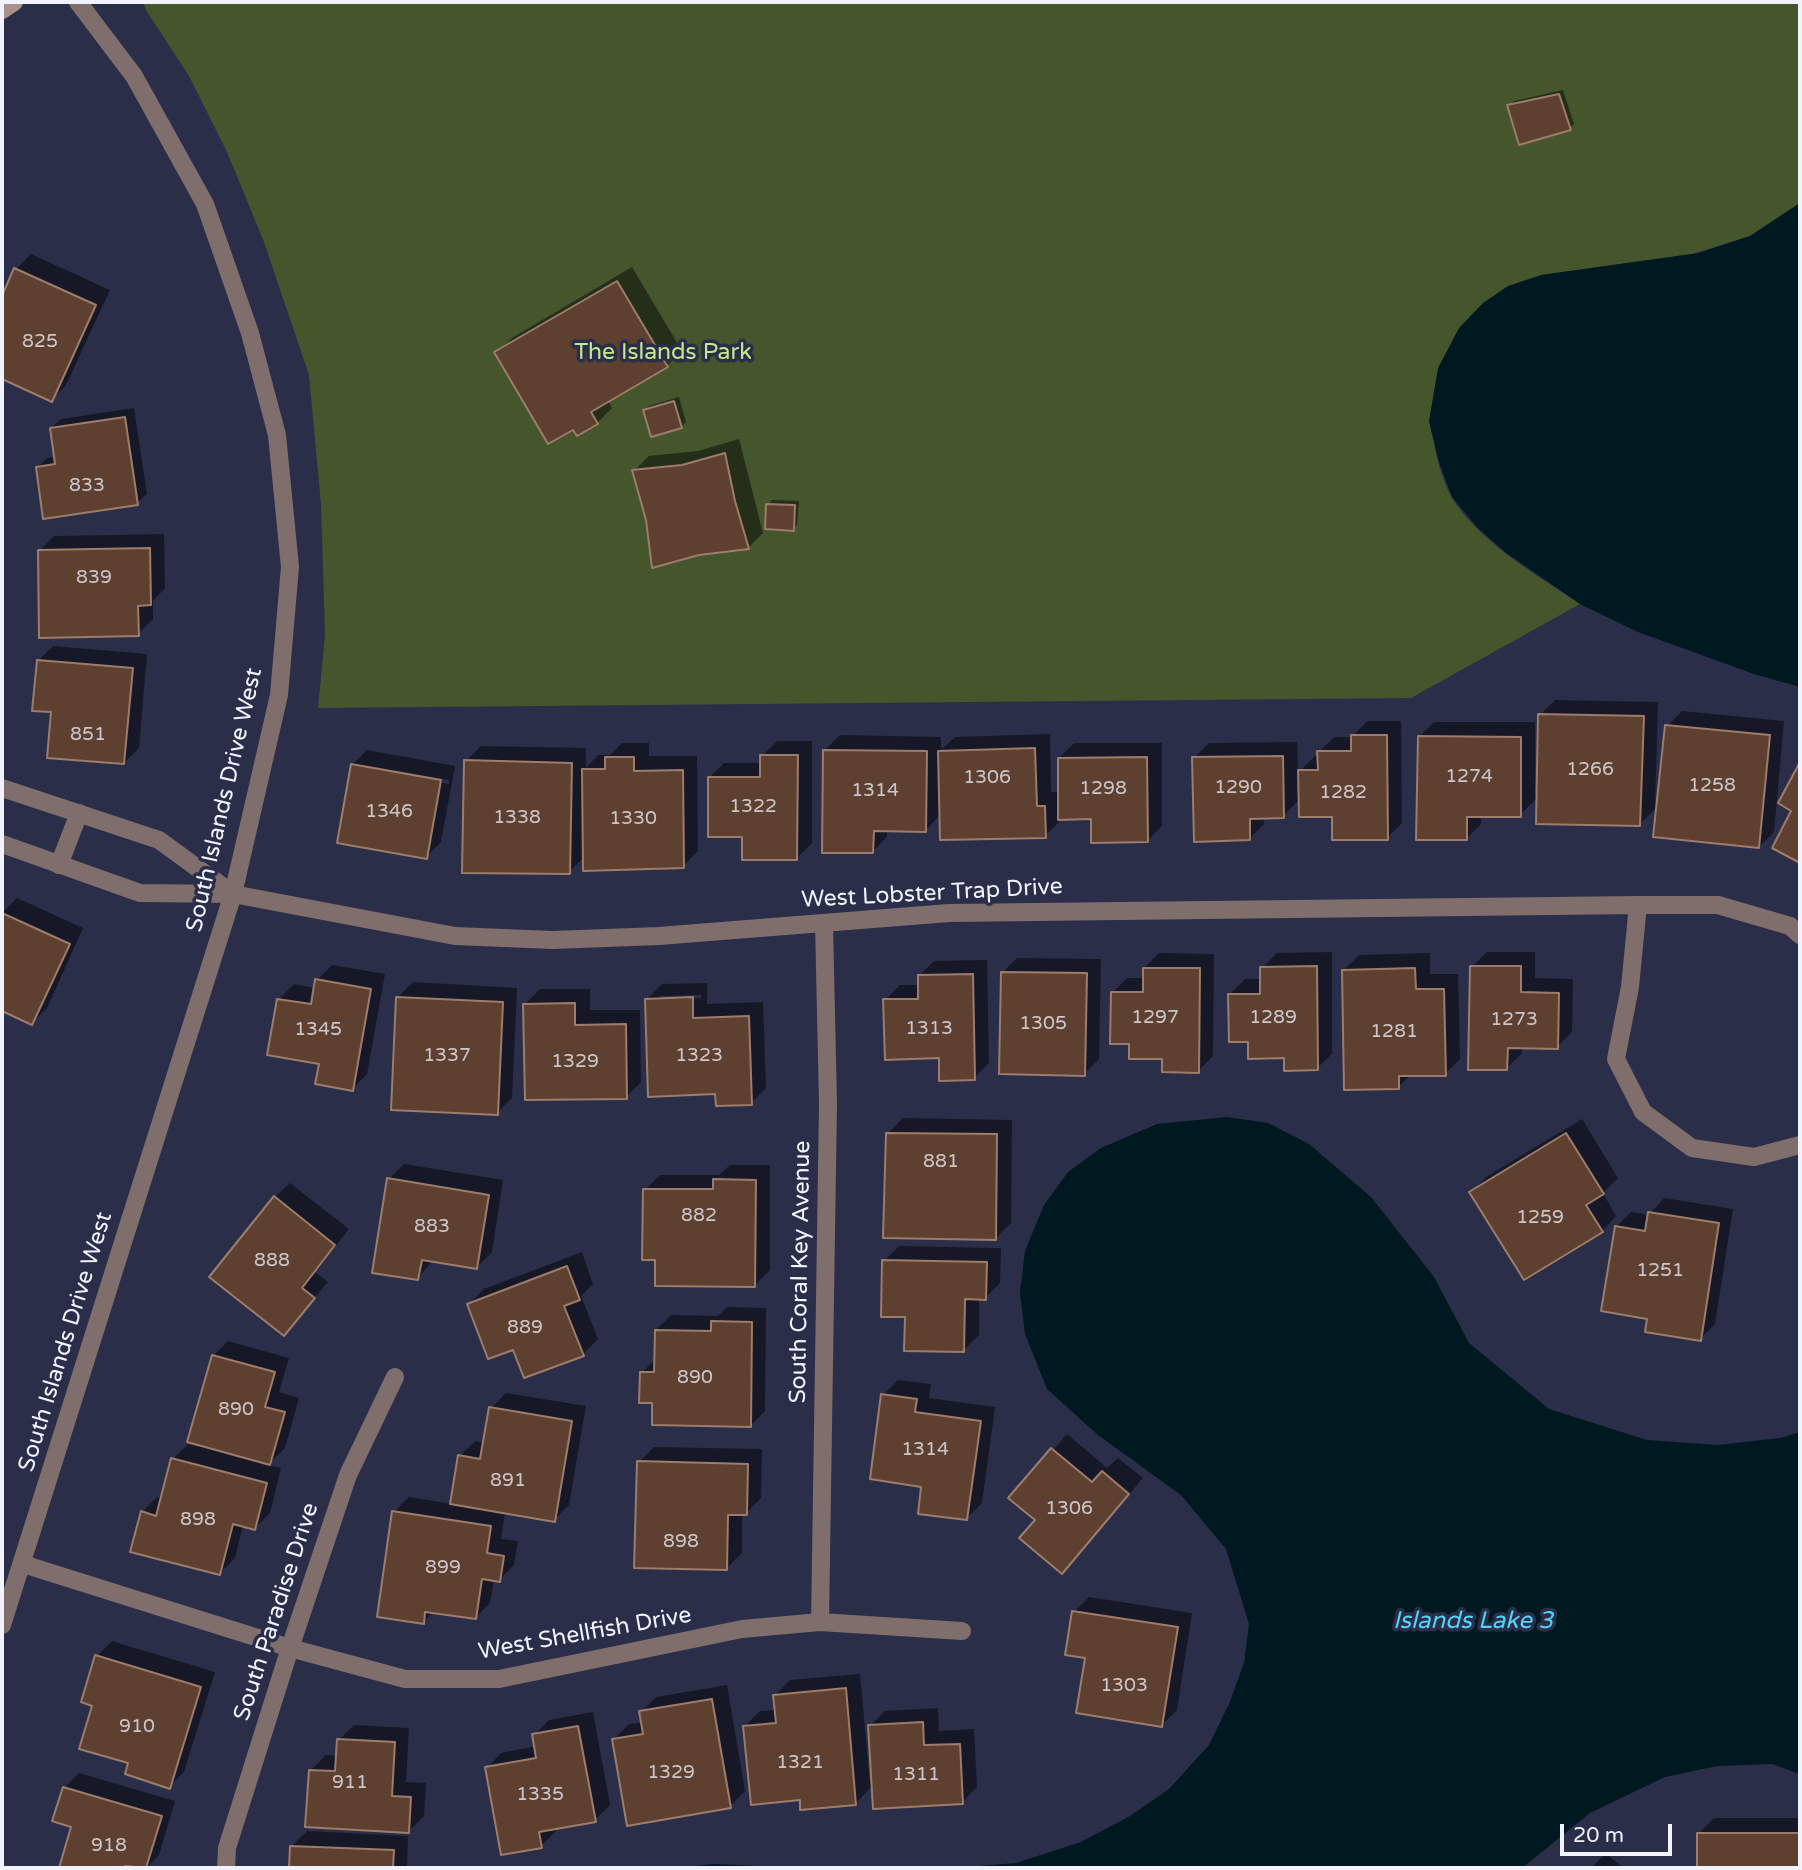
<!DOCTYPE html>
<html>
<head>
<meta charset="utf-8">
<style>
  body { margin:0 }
  #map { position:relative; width:1802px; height:1870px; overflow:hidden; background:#2a2e49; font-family:"Varela Round",sans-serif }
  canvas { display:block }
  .frame { position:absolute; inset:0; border:4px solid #f1f3fe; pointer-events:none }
  .scale { position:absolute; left:1560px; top:1824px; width:112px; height:32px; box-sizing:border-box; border:4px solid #f1f3fe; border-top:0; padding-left:9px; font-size:21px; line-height:24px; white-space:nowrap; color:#f1f3fe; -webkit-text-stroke:5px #2a2e49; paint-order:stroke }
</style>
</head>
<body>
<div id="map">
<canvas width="1802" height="1870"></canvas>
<div class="frame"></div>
<div class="scale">20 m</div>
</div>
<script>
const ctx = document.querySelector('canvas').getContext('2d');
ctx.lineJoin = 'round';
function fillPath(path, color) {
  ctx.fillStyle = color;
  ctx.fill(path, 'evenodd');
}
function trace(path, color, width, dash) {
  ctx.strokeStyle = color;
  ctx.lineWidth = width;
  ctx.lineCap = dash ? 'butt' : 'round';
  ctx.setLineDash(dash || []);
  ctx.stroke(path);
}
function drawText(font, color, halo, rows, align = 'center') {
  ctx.font = font + ' "Varela Round",sans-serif';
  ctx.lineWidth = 7;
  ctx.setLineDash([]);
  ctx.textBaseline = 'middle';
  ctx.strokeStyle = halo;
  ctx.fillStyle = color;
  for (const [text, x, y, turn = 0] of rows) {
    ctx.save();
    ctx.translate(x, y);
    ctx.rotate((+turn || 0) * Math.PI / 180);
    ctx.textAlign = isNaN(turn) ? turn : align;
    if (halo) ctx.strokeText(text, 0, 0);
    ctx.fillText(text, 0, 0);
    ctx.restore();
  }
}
fillPath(new Path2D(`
  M143,2H1800V203L1750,236L1692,254L1541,275L1429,421C1435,445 1439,476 1452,498C1481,544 1536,574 1580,604L1411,698L318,708L325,635L321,504L309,375L264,242L227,152L189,76L146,10Z`), '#45562d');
fillPath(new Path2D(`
  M1800,203V687L1754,674L1638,632L1580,604L1505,552L1477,527L1452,497L1438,459L1429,421L1438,368L1459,328L1483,303L1508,286L1541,275L1699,253L1750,236Z
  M1227,1117L1268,1123L1309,1144L1371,1197L1434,1277L1469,1343L1549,1409L1647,1440L1718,1445L1780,1438L1800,1432V1774L1772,1764L1717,1766L1665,1777L1590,1813L1522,1868H954L1016,1863L1081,1842L1130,1816L1169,1789L1209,1745L1229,1704L1244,1663L1249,1624L1226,1549L1181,1495L1098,1435L1047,1389L1025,1334L1020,1293L1025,1251L1044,1205L1068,1172L1101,1148L1157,1124Z
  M713,1864L780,1867L934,1868H680Z`), '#001820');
fillPath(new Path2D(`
  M1563,90L1574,124L1570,128L1509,106L1514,101Z
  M31,254L110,290L66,385L51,400L2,377V300L16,269Z
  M632,267L682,351L667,366L608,401L612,408L597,423L497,353L512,338Z
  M679,397L686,422L681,427L645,410L649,406Z
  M134,408L147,494L137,503L37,468L47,458L55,457L51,428L61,419Z
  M739,439L763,533L748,548L698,553L648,520L634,471L649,456L698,451Z
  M772,500L799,501L797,525L793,529L768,505Z
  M164,534L165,588L153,601V619L138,634L39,551L54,536Z
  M53,646L147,654L139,748L124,763L52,710L38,661Z
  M1555,700L1658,702L1655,809L1640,824L1538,797L1520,815H1481V824L1466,839L1419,737L1434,722H1535V794H1538L1540,715Z
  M1682,711L1784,721L1774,832L1759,847L1667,726Z
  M1367,721H1401L1402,823L1387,838L1300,799L1283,816L1264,817V824L1249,839L1194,758L1209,743L1297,742L1298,773L1315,756H1319V752L1334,737H1352Z
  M1050,734L1051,792H1060L1059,758L1074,743H1162V826L1147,841L1093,818H1060V821L1045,836L941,814L926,830H887V837L872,852L825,750L840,735L941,737V750L955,737Z
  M777,741H812V843L797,858L744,835L709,778L724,763H762V756Z
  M622,743H649V756H697L698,851L683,866L584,857L569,872L466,761L481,746L586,748V768L598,755H610Z
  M367,750L455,766L441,842L426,857L352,765ZM362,765L449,780V784L362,768Z
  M17,898L83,928L47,1008L32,1023L2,1009V913Z
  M1332,952V1054L1317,1068L1250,1040L1230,994L1245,979H1262V968L1277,953Z
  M1487,952H1535V978L1573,979L1572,1032L1557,1047L1522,1046V1053L1507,1068L1472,967Z
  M1159,953L1214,954L1213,1056L1198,1071L1131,1042L1112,993L1127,978H1144V968Z
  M1430,953V974H1458L1460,1059L1445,1074L1411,1075L1398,1087L1344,970L1359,955Z
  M1017,958L1101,959L1099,1059L1084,1074L1002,973Z
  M987,960L989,1063L974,1078L941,1057L885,1000L900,985H920L919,976L934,961Z
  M332,965L385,974L367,1074L352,1089L321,1063L279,999L294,984L315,988L317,980Z
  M413,982L517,988L512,1098L497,1113L398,997Z
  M707,983V1004L763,1002L766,1088L751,1103L717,1093L647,999L662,984ZM701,995V998L660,1000V996Z
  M540,989H590V1010H640L641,1082L626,1097L525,1004Z
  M903,1118L1012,1120L1011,1223L996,1238L888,1133Z
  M1582,1119L1618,1178L1603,1193L1616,1216L1602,1231L1472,1192L1486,1177Z
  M404,1164L503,1180L492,1252L477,1267L433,1260L418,1278L389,1179Z
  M730,1165H770V1270L755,1285L657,1258L645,1190L660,1175H719Z
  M290,1183L349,1229L315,1272L328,1282L284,1334L275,1197Z
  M1664,1198L1733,1209L1715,1324L1700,1339L1649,1317L1616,1227L1631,1212L1649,1215Z
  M899,1246L1001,1248L1000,1283L985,1298H979V1335L964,1350L906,1316L884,1261Z
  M582,1252L593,1284L581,1296L598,1339L583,1354L514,1348L469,1304L484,1289Z
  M727,1307L766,1308L765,1411L750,1426L641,1373L656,1359V1330L671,1315L718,1316Z
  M228,1341L289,1358L279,1392L299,1398L285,1448L268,1465L281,1468L270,1513L255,1528L243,1525L235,1558L220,1573L142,1512L157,1497L163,1499L173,1459L188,1444L199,1447L213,1356Z
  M898,1380L931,1384L929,1398L995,1407L982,1503L967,1518L923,1485L883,1395Z
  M506,1393L586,1406L569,1505L554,1520L505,1512L501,1539L518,1541L514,1565L499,1580L494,1579L490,1603L475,1618L434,1611L423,1622L394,1512L409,1497L452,1504L460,1456L475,1441L485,1443L491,1408Z
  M1067,1434L1107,1468L1118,1458L1143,1478L1076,1557L1011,1498Z
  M654,1447L762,1449L761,1498L746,1513H742V1553L727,1568L639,1462Z
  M1089,1597L1192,1613L1177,1710L1162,1725L1087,1657L1074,1612Z
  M112,1641L215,1672L184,1772L169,1787L131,1762L94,1705L97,1656Z
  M860,1674L870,1783H873L870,1726L885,1711L938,1708L939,1731L974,1729L977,1787L962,1802L873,1785L856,1803L802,1799L745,1726L760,1711L776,1710L775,1695L790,1680Z
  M727,1685L745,1791L730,1806L614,1739L629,1724L643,1722L641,1712L656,1697Z
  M593,1712L610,1805L595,1820L556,1827V1831L541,1846L487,1768L501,1753L536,1746L534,1735L549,1720Z
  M354,1725L409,1728L406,1782L426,1783L424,1816L409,1831L311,1770L326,1755L337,1756L339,1740Z
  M79,1773L175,1801L159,1855L146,1868H61L74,1826L64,1788Z
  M1714,1818H1800V1868H1699V1833Z
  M307,1831L408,1836L407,1868H291L292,1846Z
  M1606,1853L1623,1868H1591Z`), '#0007');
const building = new Path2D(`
  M1559,94L1571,130L1519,145L1507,105Z
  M14,268L96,305L52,402L2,379V296Z
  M617,281L668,367L591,412L598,424L577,436L573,430L548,444L494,352Z
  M674,401L682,428L651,437L643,410Z
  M125,417L138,505L43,519L36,467L55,464L50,428Z
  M725,453L735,501L749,549L699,555L652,568L646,520L632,470L682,465Z
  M766,504L795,505L794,531L765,529Z
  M150,548L151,605L138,606L139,636L39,638L38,550Z
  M37,660L133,668L124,764L47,758L51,712L32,711Z
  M1538,714L1644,716L1640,826L1536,824Z
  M1665,725L1770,735L1759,848L1653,837Z
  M1351,735H1387L1388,840H1332V817H1299L1298,770H1318L1317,751H1351Z
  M1418,736L1521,737V817H1467V840H1416Z
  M1035,748L1037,806H1045L1046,838L940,840L938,751Z
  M823,750L927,751L926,832L874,831L873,853H822Z
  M760,755H798L797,860H742V837H708V777H760Z
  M1283,756L1284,818L1250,819V840L1194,842L1192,757Z
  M605,757H634V771L683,770L684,868L583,871L582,769H605Z
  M1147,757L1148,842L1091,843V819L1058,820V758Z
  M464,760L572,763L570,874L462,873Z
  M1800,762V863L1772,848L1791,811L1778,803Z
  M351,764L441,780L427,859L337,843Z
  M2,913L70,944L32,1025L2,1011Z
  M1317,966L1318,1070L1284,1071V1058L1248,1059V1042H1229L1228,994H1260V967Z
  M1470,966H1521V992L1559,993L1558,1049L1508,1048L1507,1070H1468Z
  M1143,968H1200L1199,1073L1162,1072V1059H1129V1044H1110L1111,992H1143Z
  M1415,968L1416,989H1444L1446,1076H1399V1089L1344,1090L1342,970Z
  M1001,972L1087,973L1085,1076L999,1074Z
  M973,974L975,1080L939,1081V1058L885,1060L883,999H918V975Z
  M315,979L371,989L353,1091L315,1084L319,1064L267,1055L277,999L311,1004Z
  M396,997L503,1002L498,1115L391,1110Z
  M693,997V1018L749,1016L752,1105L716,1106L715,1094L648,1097L645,999Z
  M575,1003V1025L626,1024L627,1099L525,1100L523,1004Z
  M886,1133L997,1134L996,1240L883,1238Z
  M1566,1133L1604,1194L1586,1205L1603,1232L1524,1280L1469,1192Z
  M387,1178L489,1195L477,1269L422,1260L418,1280L372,1273Z
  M713,1179L756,1180L755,1287L655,1286V1260H642L643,1189H713Z
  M274,1196L335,1245L302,1288L315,1298L284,1336L209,1277Z
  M1648,1212L1719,1223L1701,1341L1645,1332L1647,1319L1601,1311L1615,1226L1645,1231Z
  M882,1260L987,1262L986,1300L965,1299L964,1352L904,1351L905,1317H881Z
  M567,1266L580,1300L564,1306L584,1356L524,1378L513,1350L488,1359L467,1304Z
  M711,1321L752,1322L751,1427L652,1425V1403H639L640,1372H654L655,1330L711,1331Z
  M212,1355L275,1372L265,1407L285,1412L270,1465L187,1442Z
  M881,1394L917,1399L915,1412L981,1421L967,1520L918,1514L921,1487L870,1479Z
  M489,1407L572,1421L555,1522L450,1504L458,1455L480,1459Z
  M1051,1448L1092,1482L1102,1471L1129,1494L1062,1574L1019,1538L1035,1520L1008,1498Z
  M171,1458L267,1483L255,1530L233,1524L220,1575L130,1552L141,1511L156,1516Z
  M637,1461L748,1464L747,1515H728L727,1570L634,1568Z
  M392,1511L491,1526L487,1553L504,1556L500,1582L482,1579L476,1619L425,1612L424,1624L377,1617Z
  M1072,1611L1178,1627L1162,1727L1076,1713L1085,1658L1065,1655Z
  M95,1655L201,1687L170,1789L125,1774L128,1763L79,1749L92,1706L81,1702Z
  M846,1688L856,1805L800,1810V1800L751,1805L743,1726L776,1723L773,1695Z
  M712,1699L731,1808L627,1826L612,1739L643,1734L639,1711Z
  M923,1722L924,1745L960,1744L963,1804L873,1809L868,1725Z
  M578,1726L596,1822L539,1832L542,1848L501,1855L485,1767L536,1758L532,1734Z
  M337,1739L395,1742L392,1796L411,1797L409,1833L305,1827L309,1770L335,1771Z
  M63,1787L162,1816L146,1868L125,1866V1868H59L71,1827L52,1821Z
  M1697,1833H1800V1868H1697Z
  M290,1846L394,1850L393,1868H289Z`);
fillPath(building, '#5e4030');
trace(building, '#9d7c6b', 2);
trace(new Path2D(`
  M59,865L79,813`), '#7f6e6c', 18);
trace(new Path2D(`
  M2,788L159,840L233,894
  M2,844L140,893L233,894L455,936L553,940L659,936L949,913L1638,905H1718L1790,926L1800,935
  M1638,905L1630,987L1616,1059L1643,1112L1692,1148L1754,1157L1800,1145
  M23,1564L290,1648L405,1679H499L742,1629L820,1622L962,1631
  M820,1622L828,1104L824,923
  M226,1868L227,1848L290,1648L348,1475L395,1377`), '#7f6e6c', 18);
trace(new Path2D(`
  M2,1625L233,894L279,695L290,567L277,435L250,333L205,204L134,76L78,2`), '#7f6e6c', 18);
trace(new Path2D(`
  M2,10L14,2`), '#ab908e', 18);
drawText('19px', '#ccc6ca', null, [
  ["825",40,342],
  ["833",87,486],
  ["839",94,578],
  ["851",88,735],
  ["1266",1590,770],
  ["1274",1469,777],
  ["1306",987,778],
  ["1258",1712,786],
  ["1290",1238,788],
  ["1298",1103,789],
  ["1314",875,791],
  ["1282",1343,793],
  ["1322",753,807],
  ["1346",389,812],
  ["1338",517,818],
  ["1330",633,819],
  ["1297",1155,1018],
  ["1289",1273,1018],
  ["1273",1514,1020],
  ["1305",1043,1024],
  ["1313",929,1029],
  ["1345",318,1030],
  ["1281",1394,1032],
  ["1337",447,1056],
  ["1323",699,1056],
  ["1329",575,1062],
  ["881",941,1162],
  ["882",699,1216],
  ["1259",1540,1218],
  ["883",432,1227],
  ["888",272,1261],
  ["1251",1660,1271],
  ["889",525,1328],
  ["890",695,1378],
  ["890",236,1410],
  ["1314",925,1450],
  ["891",508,1481],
  ["1306",1069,1509],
  ["898",198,1520],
  ["898",681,1542],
  ["899",443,1568],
  ["1303",1124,1686],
  ["910",137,1727],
  ["1321",800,1763],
  ["1329",671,1773],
  ["1311",916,1775],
  ["911",350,1783],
  ["1335",540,1795],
  ["918",109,1846]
]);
drawText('23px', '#c3e88d', '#2a2e49', [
  ["The Islands Park",663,353]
]);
drawText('23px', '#f1f3fe', '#2a2e49', [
  ["South Islands Drive West",225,800,-77],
  ["West Lobster Trap Drive",932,894,-3],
  ["South Coral Key Avenue",801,1272,-89],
  ["South Islands Drive West",66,1342,-73],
  ["South Paradise Drive",277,1612,-72],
  ["West Shellfish Drive",585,1634,-10]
]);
drawText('italic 24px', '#52d4fa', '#2a2e49', [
  ["Islands Lake 3",1473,1622]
]);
</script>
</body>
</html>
